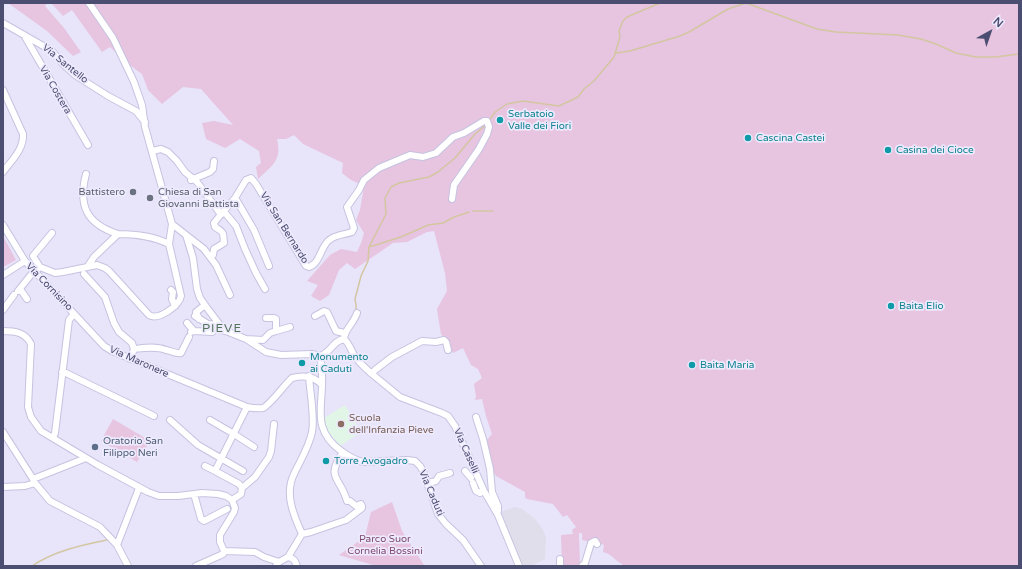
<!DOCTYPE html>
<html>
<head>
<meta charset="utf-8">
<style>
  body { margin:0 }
  #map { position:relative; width:1022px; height:569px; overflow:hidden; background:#e8e4fa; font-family:"Varela Round",sans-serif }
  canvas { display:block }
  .frame { position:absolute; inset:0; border:4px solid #4c4e71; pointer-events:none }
  .north { position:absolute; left:970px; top:12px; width:40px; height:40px; -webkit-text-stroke:3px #eeeafe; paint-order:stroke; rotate:40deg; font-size:11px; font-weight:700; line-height:16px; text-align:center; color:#4c4e71 }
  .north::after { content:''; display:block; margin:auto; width:14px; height:18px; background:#4c4e71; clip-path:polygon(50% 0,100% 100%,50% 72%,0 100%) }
</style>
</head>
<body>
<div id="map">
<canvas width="1022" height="569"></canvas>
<div class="frame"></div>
<div class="north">N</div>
</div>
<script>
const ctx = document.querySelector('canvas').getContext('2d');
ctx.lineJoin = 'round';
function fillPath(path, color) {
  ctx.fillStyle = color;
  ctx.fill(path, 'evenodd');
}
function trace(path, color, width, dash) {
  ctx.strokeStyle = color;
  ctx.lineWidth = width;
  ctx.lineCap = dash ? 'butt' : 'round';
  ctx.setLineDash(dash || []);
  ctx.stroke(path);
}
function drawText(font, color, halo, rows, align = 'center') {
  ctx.font = font + ' "Varela Round",sans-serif';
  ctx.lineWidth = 3.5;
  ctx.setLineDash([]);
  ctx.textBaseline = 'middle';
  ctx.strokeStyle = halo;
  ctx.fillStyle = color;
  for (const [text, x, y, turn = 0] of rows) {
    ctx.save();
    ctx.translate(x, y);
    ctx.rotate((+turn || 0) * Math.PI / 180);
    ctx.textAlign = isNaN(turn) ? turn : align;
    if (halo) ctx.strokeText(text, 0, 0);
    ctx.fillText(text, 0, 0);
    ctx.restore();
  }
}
fillPath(new Path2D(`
  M515,507L522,509L535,519L542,528L546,537L545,559L531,566H522L501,512Z`), '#dfdeea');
fillPath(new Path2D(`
  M345,405L361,432L340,446L327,430L324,418Z`), '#e1f6e6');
fillPath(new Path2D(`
  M8,3H47L45,6L64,28L81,52L73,56L47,31Z
  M51,3H1019V566H622V564C614,560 612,554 603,552L604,545L599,543L597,540L591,542L582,540V533L577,534H579L580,566H562L561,535L573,534L572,530L576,527L567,515L563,517L553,504L527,499L525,497V492L496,476L492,470L486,441L492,434L486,416L482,399L475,400L476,396L474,384L482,378L478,369L471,365L463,348L453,353L450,347L441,334L439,322L437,309L447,291L445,273L434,231L427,232L407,242L393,243L355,269L347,263L339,270L329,295L320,301L311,296L318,285L307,281L330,255L341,249L357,252L361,243L364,233L356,220L360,210L364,186L351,180L342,173L343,163L303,144L294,135L286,139H277C282,160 273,165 258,179L256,167L261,163L259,151L240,139L225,148L206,139L202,123L214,121L233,125L201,89L183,87L162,104L148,90L142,74L127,63L110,47L102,52L72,10L63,16Z
  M3,236L16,260L3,267Z
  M113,419L150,441L137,462L101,441Z
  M392,502L402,531L424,565L428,566H373V565L339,555L365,537L371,512Z`), '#e7c4e0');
trace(new Path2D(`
  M616,53L630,51L680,36L689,32L728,9L746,3L817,29L836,32L898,35L921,39L936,44L956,53L976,57H995L1019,54
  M489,121L495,112L507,104L523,101L559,106L578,97L584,89L594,81L614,57L620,37L619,31L623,21L627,17L660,3
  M473,211H493
  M369,247L401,237L428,225L443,223L454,217L469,212
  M356,311V305L355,299L361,276L368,261L369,247L386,214L385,198L391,187L399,183L429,177L438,172L455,158L475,134L486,125
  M32,566C54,551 82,545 107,540`), '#d3c6a1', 1.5);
const minor = new Path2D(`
  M89,3L113,38L134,82L142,105L145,127L172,224L186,235L193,258L197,289L200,298L207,308L220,325L226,331L246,339L266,352L281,355L312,354L320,356
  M3,23L52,51L62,63L75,75L108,96L136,111L145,122
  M24,35L88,145
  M3,90L23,134C24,149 12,160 3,172
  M152,151L161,149L168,152L177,161L185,172L197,182L219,212L222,213L235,198L246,180L251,178L256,184L306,266L309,267C320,263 320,249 328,241C335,234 344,235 352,232L354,228L347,207L359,190L364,180L379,168L410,155L423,157L436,153L453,137L464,133L484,121H487L489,127L487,134L479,149L454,185L452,199
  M86,174C78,205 86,224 118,234
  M191,180L210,172L213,169L214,161
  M235,198L237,201L254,230L269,266
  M3,225L25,261
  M186,235L204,249L216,265L230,295
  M210,257L213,255L214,249L224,243C223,231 224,233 215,227L214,223L222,213L226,214L236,226L245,249L256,273L265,289
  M88,266L94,257L118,234C136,234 153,236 169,244
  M40,267L33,256L52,233
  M84,274L105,297L114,323L119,332L132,343L134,349
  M3,275L25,261L104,346L112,351L247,407C252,408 257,409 263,408C270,405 285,384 292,378C304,375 314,376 322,385
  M20,289L27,299
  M171,290L173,292L172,299L175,306
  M18,291L34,271L40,267L55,273L63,272L97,265L105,268L109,271L149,315C158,321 179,306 181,296L169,244L172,224
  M3,310L14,295
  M195,316L208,324L220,325
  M315,316L324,311L327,312L336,331L344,333
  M199,319L196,312L205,305
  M187,323L194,331
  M3,331C15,331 25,332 31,344L28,407L31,417L41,431L98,465L148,492L159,496H178L202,493L218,494L226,496L232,500L235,508L234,512L220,535V542L224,551L255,552L264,557L279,562
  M276,331L290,327
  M191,332L194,331L212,332L216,329L226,331
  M246,339L263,340L270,333L276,331V319L274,318H266
  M344,339C349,343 351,350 354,355C359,363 365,368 372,374L375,370L392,357L422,341L436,342L444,340L446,342L448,350
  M320,356C321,362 322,368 322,374C324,405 310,428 341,451C348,456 354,460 363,462L407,460L415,461L420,466L423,471L438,514L446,524L463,540L481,566
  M320,356C332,352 332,341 344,339C344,330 354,323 357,313
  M130,359L134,349C144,348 156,346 166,350C172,351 176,354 181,353L189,337
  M62,372L66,373L154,416
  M372,374L400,397L442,413L448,416L455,426L484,491L498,515L519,566
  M476,417L483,439L490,469L492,492L498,506V511
  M170,420L198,445L243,471
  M210,420L234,434L254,447
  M3,432L33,479L35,483L50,501L100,527L117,545L128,566
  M53,438L55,433L69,320L74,314
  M205,466L215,471
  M465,471L471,478
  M33,479L86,458
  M428,483L436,481L439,476L450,473
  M473,483L476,491L480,493L484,491
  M3,487L25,486L35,483
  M242,488L255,477L269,457L271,451L274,424
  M194,494L201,519L204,521L227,509
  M232,500L241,494L242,488L239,484L215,471L247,407
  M302,534L311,532L346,520L362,508V506L361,504L356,506L350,501H347C340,476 325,479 343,452
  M117,545L139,488
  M288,557C294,558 295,561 297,566
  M196,566L221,555L223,554L224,551
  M276,566L279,562L288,557L302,534C294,516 284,494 294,474C300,461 309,447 312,432C315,417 310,393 309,376
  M560,566V559
  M582,566L585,563L591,543L595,541L597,544`);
trace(minor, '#c5c3e0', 8);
trace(minor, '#fff', 6);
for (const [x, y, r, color] of [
  [500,120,4,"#0f9aa8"],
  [748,138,4,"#0f9aa8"],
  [888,150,4,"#0f9aa8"],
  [133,192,4,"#6b7280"],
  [150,198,4,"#6b7280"],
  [891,306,4,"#0f9aa8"],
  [302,363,4,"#0f9aa8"],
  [692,365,4,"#0f9aa8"],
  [341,424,4,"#8d6e63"],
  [95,447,4,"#5c6f8a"],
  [326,461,4,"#0f9aa8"]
]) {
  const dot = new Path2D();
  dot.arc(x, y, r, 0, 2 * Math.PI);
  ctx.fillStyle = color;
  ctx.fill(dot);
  trace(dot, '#eeeafe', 1.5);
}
drawText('10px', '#4c4e71', '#eeeafe', [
  ["Via Santello",65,64,39],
  ["Via Costera",55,90,60],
  ["Via San Bernardo",284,228,58],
  ["Via Cornisino",49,287,46],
  ["Via Maronere",139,362,24],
  ["Via Caselli",466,451,66],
  ["Via Caduti",431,493,67]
]);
drawText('10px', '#0d838f', '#eeeafe', [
  ["Serbatoio",508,114],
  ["Valle dei Fiori",508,126],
  ["Cascina Castei",756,138],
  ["Casina dei Cioce",896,150],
  ["Baita Elio",899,306],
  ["Monumento",310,357],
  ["ai Caduti",310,369],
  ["Baita Maria",700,365],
  ["Torre Avogadro",334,461]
], 'left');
drawText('10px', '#5b616d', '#eeeafe', [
  ["Battistero",125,192],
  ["Chiesa di San",158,192,"left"],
  ["Giovanni Battista",158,204,"left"]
], 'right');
drawText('10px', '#785e54', '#eeeafe', [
  ["Scuola",349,418],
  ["dell'Infanzia Pieve",349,430]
], 'left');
drawText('10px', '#4e5e75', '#eeeafe', [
  ["Oratorio San",103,441],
  ["Filippo Neri",103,453]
], 'left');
drawText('10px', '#814a71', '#eeeafe', [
  ["Parco Suor",385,539],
  ["Cornelia Bossini",385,551]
]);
ctx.letterSpacing = '1px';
drawText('12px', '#52735a', '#eeeafe', [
  ["PIEVE",222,329]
]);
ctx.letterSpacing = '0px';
</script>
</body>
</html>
